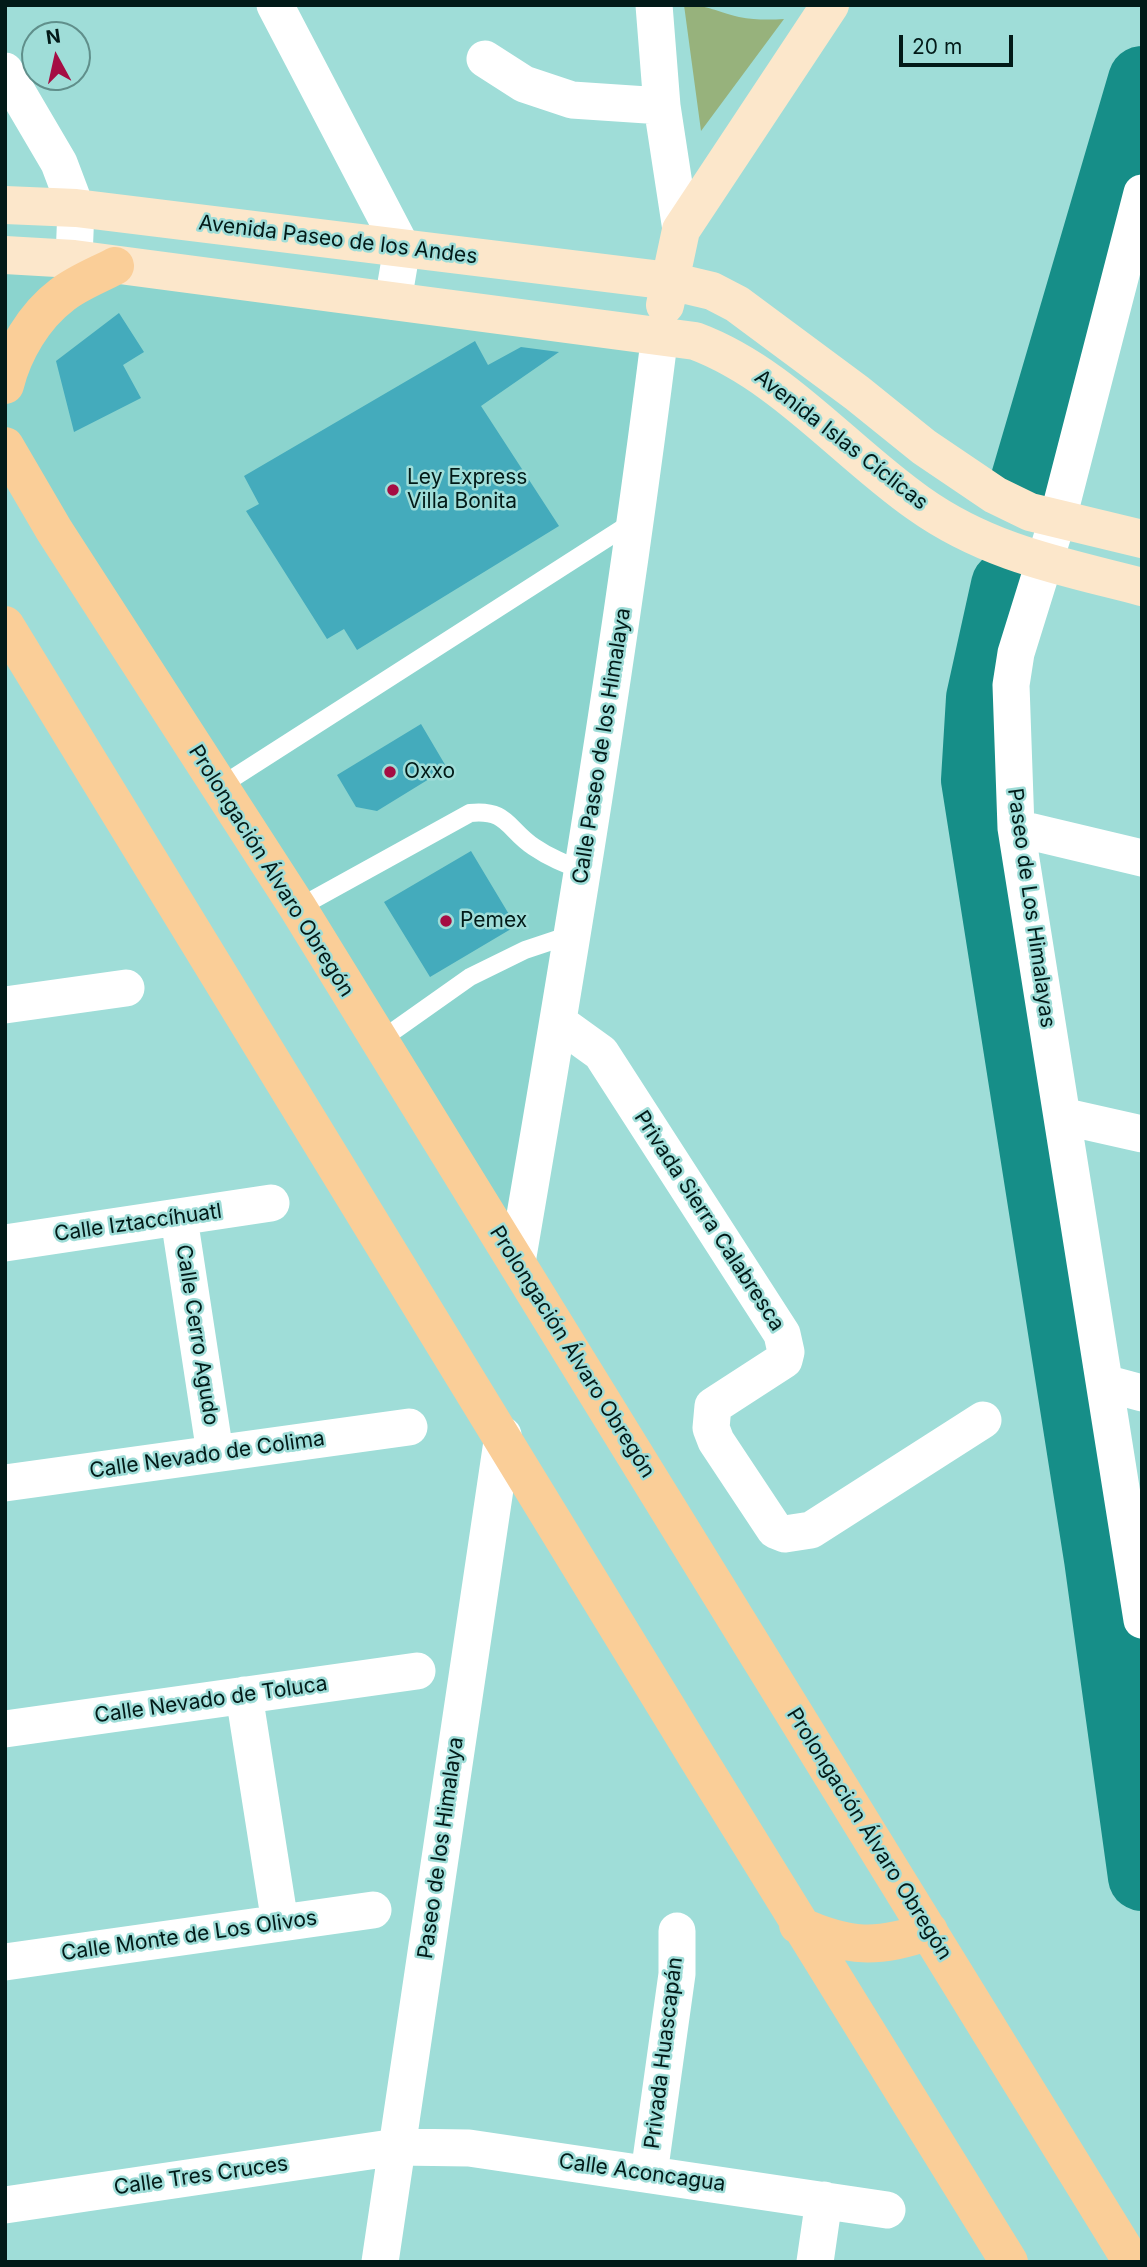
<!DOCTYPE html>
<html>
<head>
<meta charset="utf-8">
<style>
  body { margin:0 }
  #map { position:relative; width:1147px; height:2267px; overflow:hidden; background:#9fddd8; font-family:Inter,sans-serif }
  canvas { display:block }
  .frame { position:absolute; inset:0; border:7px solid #021a18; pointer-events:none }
  .north { position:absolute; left:21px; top:21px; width:70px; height:70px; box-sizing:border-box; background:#9fddd8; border:2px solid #608f8b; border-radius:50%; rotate:352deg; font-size:19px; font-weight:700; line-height:28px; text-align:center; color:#021a18 }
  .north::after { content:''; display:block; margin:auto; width:24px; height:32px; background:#a50d43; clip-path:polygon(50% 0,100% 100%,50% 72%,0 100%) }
  .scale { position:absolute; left:899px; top:35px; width:114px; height:32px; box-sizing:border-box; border:4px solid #021a18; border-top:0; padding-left:9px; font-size:21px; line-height:24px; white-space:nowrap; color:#021a18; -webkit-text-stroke:5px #9fddd8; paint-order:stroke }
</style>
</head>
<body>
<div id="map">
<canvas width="1147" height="2267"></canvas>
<div class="frame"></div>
<div class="north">N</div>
<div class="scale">20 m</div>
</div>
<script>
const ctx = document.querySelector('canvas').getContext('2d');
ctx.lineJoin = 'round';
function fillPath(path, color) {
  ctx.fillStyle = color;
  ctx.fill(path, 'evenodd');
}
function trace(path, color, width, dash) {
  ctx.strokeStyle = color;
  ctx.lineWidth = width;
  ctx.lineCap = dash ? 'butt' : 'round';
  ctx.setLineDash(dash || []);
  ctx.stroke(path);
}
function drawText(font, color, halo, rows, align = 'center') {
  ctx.font = font + ' Inter,sans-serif';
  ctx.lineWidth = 5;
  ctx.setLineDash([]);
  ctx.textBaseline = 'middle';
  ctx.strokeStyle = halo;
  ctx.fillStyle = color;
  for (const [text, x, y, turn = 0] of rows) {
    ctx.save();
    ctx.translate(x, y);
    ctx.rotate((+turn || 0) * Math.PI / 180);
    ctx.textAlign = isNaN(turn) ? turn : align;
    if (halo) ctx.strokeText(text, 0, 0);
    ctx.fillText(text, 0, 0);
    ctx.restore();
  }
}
fillPath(new Path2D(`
  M5,260L660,334L517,1262L5,441Z`), '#8bd4ce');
fillPath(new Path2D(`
  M684,5C709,5 717,12 739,17C754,20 769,20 784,19L701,131Z`), '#97b27c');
trace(new Path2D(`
  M1024,482L1142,80
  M1005,585L980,698L975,780L1098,1559L1142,1877`), '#168e88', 68);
fillPath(new Path2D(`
  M119,313L144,352L123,365L141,398L74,432L56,361Z
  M475,341L488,365L521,347L559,352L481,406L559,526L357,650L344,629L327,639L246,511L259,504L244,476Z
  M421,724L447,768L377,811L356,807L337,775Z
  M471,851L516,926L430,977L384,902Z`), '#44abbc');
trace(new Path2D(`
  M219,787L634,521
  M298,908L470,813C508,809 507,829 534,847C550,858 566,864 584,871
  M378,1042L470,977L525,950L573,934`), '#fff', 18);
trace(new Path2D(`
  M275,5L402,248L393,301
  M654,5L662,106L681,230
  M485,59L524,84L572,100L662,106
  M5,71L59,163L76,208L74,259
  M1142,193L1058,518L1016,653L1011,685L1016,828L1142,1620
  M1016,828L1142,858
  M5,1005L126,988
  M558,1022L601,1053L782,1334L786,1352L784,1360L713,1406L711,1428L716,1441L775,1530L785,1534L811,1530L983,1420
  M1062,1116L1142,1134
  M179,1218L215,1453
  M5,1243L271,1203
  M517,1262C570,954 621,645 660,334
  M1105,1383L1142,1393
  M5,1483L409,1427
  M244,1695L280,1923
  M5,1729L417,1671
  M5,1962L373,1910
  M649,2174L677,1974V1931
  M5,2205L397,2147L469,2148L887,2210
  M380,2262L503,1435
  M815,2262L824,2200`), '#fff', 37);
trace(new Path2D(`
  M5,205L76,208L670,281L712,291L737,304L857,393L924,447L995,495L1030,512L1142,539
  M5,255L74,259L695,341C781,373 844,451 918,503C988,553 1061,566 1142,587
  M665,305L681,230L830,5`), '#fce7cb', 38);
trace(new Path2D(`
  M5,385C13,352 34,316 62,295C77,283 98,275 115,266
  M5,446L54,530L298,908L1132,2262
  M5,625C341,1170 670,1719 1009,2262
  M798,1925C848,1948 878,1949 929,1931`), '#face98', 38);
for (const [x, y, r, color] of [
  [393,490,7,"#a50d43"],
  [390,772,7,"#a50d43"],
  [446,921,7,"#a50d43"]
]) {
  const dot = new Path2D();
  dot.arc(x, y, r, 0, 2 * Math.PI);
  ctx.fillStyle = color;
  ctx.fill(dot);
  trace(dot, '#9fddd8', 2.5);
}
drawText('21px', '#021a18', '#9fddd8', [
  ["Avenida Paseo de los Andes",338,240,7],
  ["Avenida Islas Cíclicas",841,440,38],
  ["Calle Paseo de los Himalaya",602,746,-81],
  ["Prolongación Álvaro Obregón",271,871,58],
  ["Paseo de Los Himalayas",1031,908,82],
  ["Privada Sierra Calabresca",709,1221,57],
  ["Calle Iztaccíhuatl",138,1223,-8],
  ["Calle Cerro Agudo",197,1335,81],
  ["Prolongación Álvaro Obregón",572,1352,58],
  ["Calle Nevado de Colima",207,1455,-8],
  ["Calle Nevado de Toluca",211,1700,-8],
  ["Prolongación Álvaro Obregón",869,1834,58],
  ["Paseo de los Himalaya",441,1848,-82],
  ["Calle Monte de Los Olivos",189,1936,-8],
  ["Privada Huascapán",664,2053,-83],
  ["Calle Aconcagua",642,2173,8],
  ["Calle Tres Cruces",201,2176,-8]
]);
drawText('21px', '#021a18', '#9fddd8', [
  ["Ley Express",407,478],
  ["Villa Bonita",407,502],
  ["Oxxo",404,772],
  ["Pemex",460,921]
], 'left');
</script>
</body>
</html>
